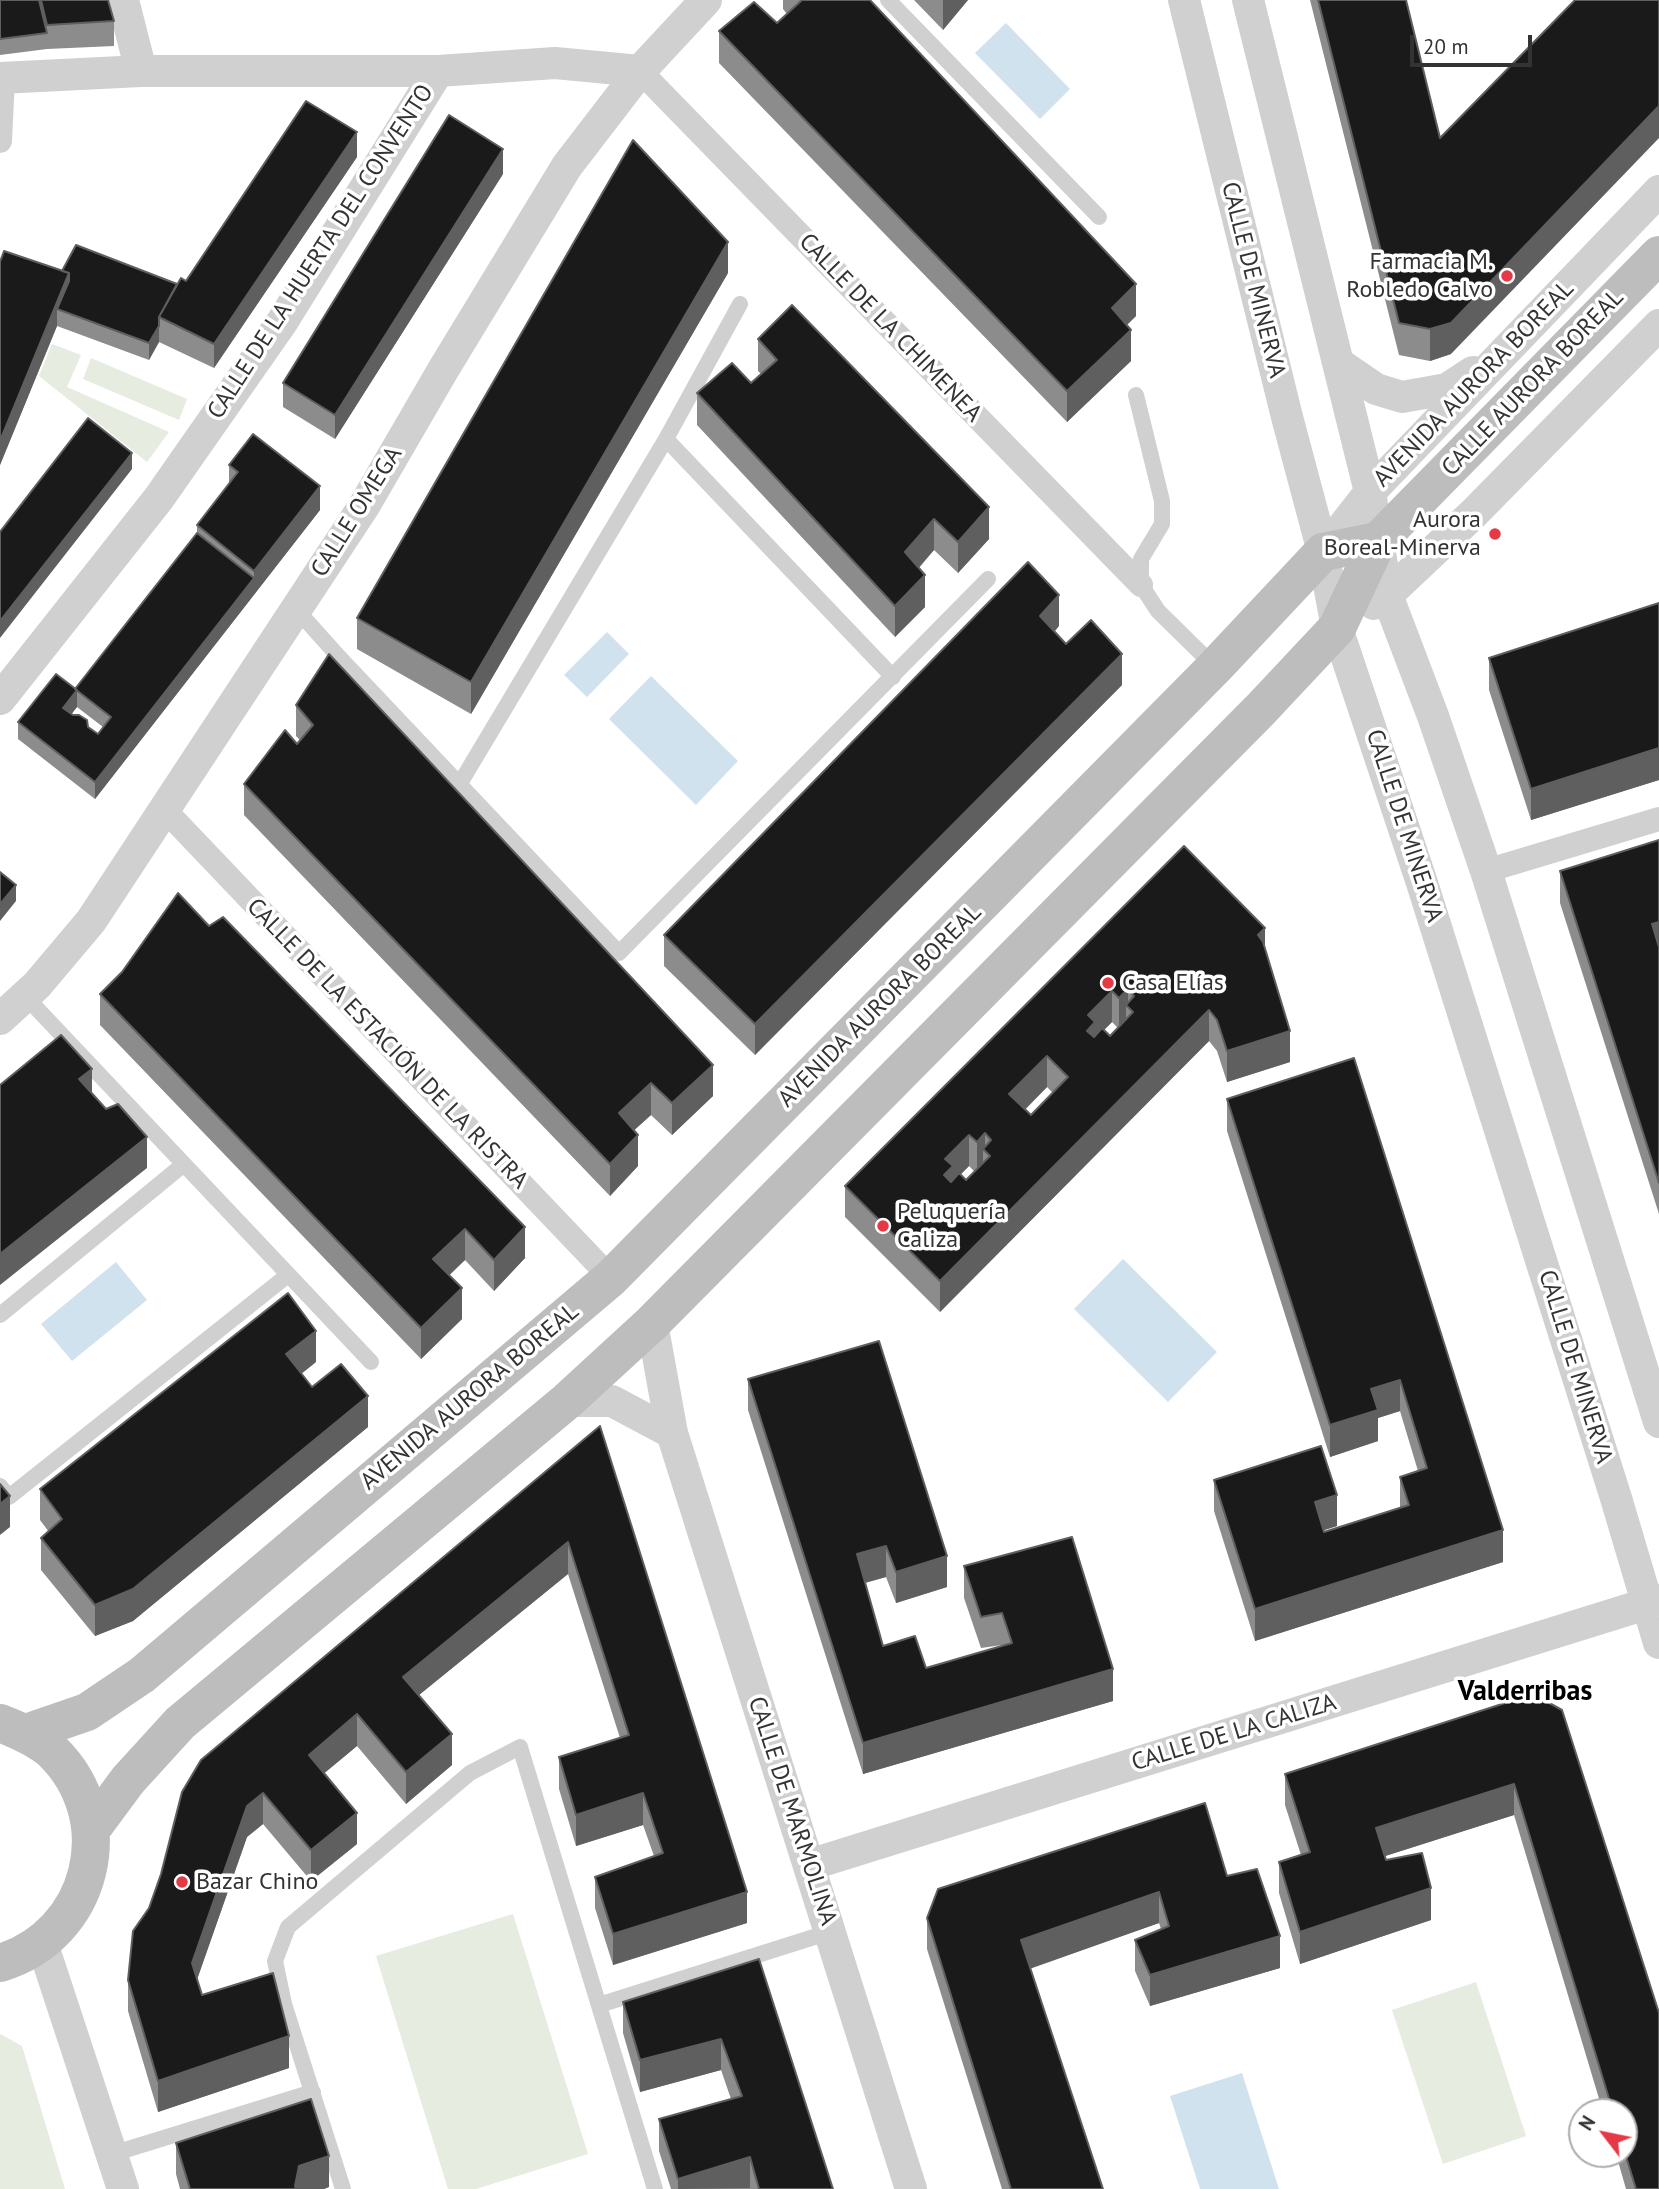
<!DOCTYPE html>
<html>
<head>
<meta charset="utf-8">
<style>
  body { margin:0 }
  #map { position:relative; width:1659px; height:2189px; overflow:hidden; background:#fff; font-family:"PT Sans",sans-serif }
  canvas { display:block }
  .north { position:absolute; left:1568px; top:2098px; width:70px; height:70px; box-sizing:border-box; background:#fff; border:2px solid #adadad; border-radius:50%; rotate:302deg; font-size:19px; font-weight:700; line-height:28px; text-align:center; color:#333 }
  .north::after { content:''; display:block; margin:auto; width:24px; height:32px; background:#e63946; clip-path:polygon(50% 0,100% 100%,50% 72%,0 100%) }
  .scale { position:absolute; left:1410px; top:35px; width:122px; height:32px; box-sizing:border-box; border:4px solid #333; border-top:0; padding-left:9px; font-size:21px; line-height:24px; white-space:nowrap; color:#333; -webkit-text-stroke:5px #fff; paint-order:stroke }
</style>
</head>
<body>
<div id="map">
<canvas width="1659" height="2189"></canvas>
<div class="north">N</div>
<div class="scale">20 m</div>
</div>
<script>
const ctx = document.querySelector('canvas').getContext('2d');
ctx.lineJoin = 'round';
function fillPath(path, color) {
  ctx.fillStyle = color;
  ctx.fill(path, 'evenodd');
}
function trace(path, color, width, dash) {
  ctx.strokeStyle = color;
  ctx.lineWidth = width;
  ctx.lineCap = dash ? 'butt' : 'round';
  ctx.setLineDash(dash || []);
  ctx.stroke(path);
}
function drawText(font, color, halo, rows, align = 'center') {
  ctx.font = font + ' "PT Sans",sans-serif';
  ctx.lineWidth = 7;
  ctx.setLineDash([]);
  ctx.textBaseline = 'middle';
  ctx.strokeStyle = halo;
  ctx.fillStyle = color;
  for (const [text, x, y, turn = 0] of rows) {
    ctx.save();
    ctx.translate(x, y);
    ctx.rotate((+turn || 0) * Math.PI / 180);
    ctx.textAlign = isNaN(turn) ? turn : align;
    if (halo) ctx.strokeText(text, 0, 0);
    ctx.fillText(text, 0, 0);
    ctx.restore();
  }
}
fillPath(new Path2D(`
  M52,344L81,355L67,387L169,432L147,462L39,376Z
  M91,358L187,399L179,420L83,379Z
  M513,1914L588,2154L476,2189H448L376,1956Z
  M1476,1982L1526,2136L1443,2164L1392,2010Z
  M0,2034L22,2046L65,2189H0Z`), '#e6ecdf');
fillPath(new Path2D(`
  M1006,23L1070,89L1040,119L975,53Z
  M607,632L629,654L587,697L564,675Z
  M651,676L738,761L696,805L609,719Z
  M1123,1259L1217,1352L1168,1402L1074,1309Z
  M116,1262L147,1300L72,1361L41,1324Z
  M1242,2073L1279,2189H1200L1170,2096Z`), '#cfe2ee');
trace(new Path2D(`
  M888,0L1099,217
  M1136,395L1162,501V524L1141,559V585L1158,611L1215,667
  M666,439L893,677
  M296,609L339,657L619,953L988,579
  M459,785L666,439L740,304
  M25,996L371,1362
  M0,1315L184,1164
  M0,1486L9,1497L288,1275
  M599,2005L830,1932
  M112,2154L313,2092
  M343,2189L284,2004L275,1961L288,1927L470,1773L520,1747L655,2189`), '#d0d0d0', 16);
trace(new Path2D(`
  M640,71L1141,585
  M0,141L3,78
  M164,809L611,1278
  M1486,871L1659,819`), '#d0d0d0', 24);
trace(new Path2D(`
  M123,0L141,71
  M1184,0L1287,417L1323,552L1337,628L1422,883L1616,1498L1659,1643
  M1248,0L1370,492L1387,595L1433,716L1486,871L1659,1422
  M0,78L141,71H438L555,63L640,71
  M1338,363L1376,389L1402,397L1447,389L1473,372
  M1323,552L1370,492L1659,191
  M1374,604L1387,595L1474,513L1659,325
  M0,699L159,498L282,322L438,71
  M0,1019L37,985L91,921L364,506L443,370L567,166L640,71L706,0
  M652,1323L672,1433L911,2189
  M567,1401H612L672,1433
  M809,1865L1659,1600
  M42,1943L123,2189`), '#d0d0d0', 32);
trace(new Path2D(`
  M0,1723C18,1730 37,1738 52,1751C122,1819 93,1935 0,1963
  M26,1733L87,1712L142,1675L611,1278L1215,667L1323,552L1378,541
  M91,1830L128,1780L180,1723L567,1401L652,1323L1261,709L1337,628L1378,541L1659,255`), '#bdbdbd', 38);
fillPath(new Path2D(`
  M0,0H108L114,21V46L47,49L0,55Z
  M783,0H870L1136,316L1127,325L1131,361L1067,422L719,63V31L777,23L787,14L783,9Z
  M914,0H968L943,30Z
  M1310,0H1406L1451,354L1430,361L1399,355Z
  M357,157L214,368L159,342L149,360L57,326L0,465V262L62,271L177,284L186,281Z
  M503,174L335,439L283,407V383Z
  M728,273L471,714L357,649V618Z
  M758,339L989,539L958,573L934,550L919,568L925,607L895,637L697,425V393L751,383L761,374L758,371Z
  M229,465L320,510L95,799L18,739V722L75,689L197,533V525L229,484ZM77,707L103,727L98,734L71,714Z
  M1659,603V780L1531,820L1489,690V658Z
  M1059,626L1055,631L1066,644L1122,685L755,1055L664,966V935Z
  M296,705L713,1096L672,1135L651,1115L634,1130L638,1166L610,1196L244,815V784L297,744L300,740L296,736Z
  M1659,840V1214L1560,903V871Z
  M1184,846L1265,949L1290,1062L1227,1082L1217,1051L1209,1041L940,1312L845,1217V1186ZM1112,1022L1118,1028L1110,1036L1104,1030ZM1047,1087L1053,1093L1031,1115L1025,1110ZM969,1166L975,1172L966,1180L960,1175Z
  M100,994L525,1258L494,1291L465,1260L449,1275L462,1319L421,1359L100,1025Z
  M1354,1058L1503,1562L1255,1641L1214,1511V1480L1337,1526L1324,1530V1532L1400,1508V1477L1418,1471L1400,1411L1378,1418V1441L1330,1457L1227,1131V1099Z
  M316,1362L301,1374L312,1387L368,1427L133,1621L95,1636L41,1570V1538L49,1532L40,1520V1489Z
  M748,1379L947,1587L896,1603L886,1577L865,1583L883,1646L926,1668L1002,1646V1645L981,1648L964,1598V1566L1113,1701L863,1774L748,1410Z
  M600,1426L747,1923L613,1965L595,1908V1877L654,1856L643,1825L576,1846L559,1789V1757L620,1738L568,1574L419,1695L452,1765L406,1804L357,1746L324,1773L357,1844L311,1881L263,1824L247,1837L197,1979L202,1995L289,2068L158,2112L128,2011V1980L133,1931Z
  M1533,1694L1659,2189H1626L1616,2154H1624V2112H1603L1514,1815L1385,1856L1386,1860L1431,1920L1300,1964L1279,1893V1862L1301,1855L1285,1805V1774Z
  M1227,1876L1280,1968L1150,2006L1135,1971V1940L1161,1929L1159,1923L1030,1968L1103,2189H1002L927,1949V1918Z
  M759,1959L833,2189H671L659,2151V2119L731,2099L721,2070L640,2092L623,2033V2002Z
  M176,2143L329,2187L324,2189H180L176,2174Z`), '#8c8c8c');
fillPath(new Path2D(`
  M943,0H968L943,30Z
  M1659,106V138L1451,354L1430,361V329Z
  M357,132V157L214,368V344Z
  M503,149V174L335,439V415Z
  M728,242V273L471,714V682Z
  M69,273V297L57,309V326L0,465V441Z
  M1136,284V316L1112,339V308Z
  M159,326V342L149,360V343Z
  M1131,330V361L1067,422V391Z
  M132,453V469L0,638V621Z
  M320,486V510L95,799V782L254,578V571Z
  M989,507V539L958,573V542Z
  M934,519V550L905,583V552Z
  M925,575V607L895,637V606Z
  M1059,595V626L1040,648V616Z
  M1122,654V685L755,1055V1024Z
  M77,690V707L63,725V708Z
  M1659,748V780L1531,820V789Z
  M16,885V901L0,921V904Z
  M1659,922V953L1652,924Z
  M1265,928V959L1258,935Z
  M1128,989V1007L1126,1005V1023L1119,1030V998Z
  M1112,991V1022L1095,1039L1087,1062L1088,1015Z
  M1209,1010V1041L940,1312V1281Z
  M1290,1031V1062L1227,1082V1051Z
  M1047,1056V1087L1009,1125V1094Z
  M713,1065V1096L672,1135V1103Z
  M92,1069V1101L79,1079Z
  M651,1083V1115L619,1144V1113Z
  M985,1133V1151L983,1149V1167L977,1174V1142Z
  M638,1135V1166L610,1196V1164Z
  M969,1135V1166L953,1182L944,1206L945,1159Z
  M147,1137V1168L0,1285V1254Z
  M525,1227V1258L494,1291V1260Z
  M465,1229V1260L433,1291V1259Z
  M462,1288V1319L421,1359V1328Z
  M316,1331V1362L286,1386V1354Z
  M1400,1380V1411L1378,1418V1441L1330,1457V1425L1371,1389Z
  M368,1396V1427L133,1621L95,1636V1605Z
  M1337,1495V1526L1315,1533V1502Z
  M10,1496V1527L0,1535V1504Z
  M1503,1530V1562L1255,1641V1609Z
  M568,1542V1574L403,1708V1677Z
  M886,1546V1577L857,1585V1554Z
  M947,1556V1587L896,1603V1572Z
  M1113,1669V1701L863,1774V1743Z
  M357,1714V1746L309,1786V1755Z
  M452,1734V1765L406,1804V1772Z
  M1514,1784V1815L1376,1859V1828Z
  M263,1793V1824L247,1837L192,1994V1963L247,1806Z
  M643,1793V1825L576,1846V1815Z
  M357,1813V1844L311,1881V1850Z
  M1431,1888V1920L1300,1964V1932Z
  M747,1892V1923L613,1965V1934Z
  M1159,1892V1923L1021,1972V1940Z
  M1280,1936V1968L1150,2006V1975Z
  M289,2036V2068L158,2112V2081Z
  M721,2039V2070L640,2092V2060Z
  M329,2156V2187L324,2189H295L299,2166Z
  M750,2157V2188L678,2189V2179Z`), '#5f5f5f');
const building = new Path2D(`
  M0,0H39L47,33L0,39Z
  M41,0H108L114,21L47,25Z
  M802,0H870L1136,284L1112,308L1131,330L1067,391L719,31L754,2L777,23Z
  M1318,0H1406L1440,138L1575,0H1659V106L1451,323L1430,329L1399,323Z
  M306,101L357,132L214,344L159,317L181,278L186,281Z
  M449,115L503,149L335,415L283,383Z
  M633,140L728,242L471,682L357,618Z
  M76,245L177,284L159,317V326L149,343L57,309L69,281V273L62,271Z
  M4,251L69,273L0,441V262Z
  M792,305L989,507L958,542L934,519L905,552L925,575L895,606L697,393L732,363L751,383L777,360L758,339Z
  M88,418L132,453L0,621V532Z
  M253,434L320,486L254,571L197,525L238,472L229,465Z
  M197,533L254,578L95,782L18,722L56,674L77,690L63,708L73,715H79L87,720L88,727L98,734L111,717L75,689Z
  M1028,562L1059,595L1040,616L1066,644L1091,620L1122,654L755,1024L664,935Z
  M1659,603V748L1531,789L1489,658Z
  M329,654L713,1065L672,1103L651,1083L619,1113L638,1135L610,1164L244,784L285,730L297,744L313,725L296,705Z
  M1659,840V922L1652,924L1659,947V1183L1560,871Z
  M1184,846L1265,928L1258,935L1263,942L1290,1031L1227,1051L1217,1020L1209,1010L940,1281L845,1186ZM1128,989L1134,996L1126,1005L1133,1012L1110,1036L1102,1028L1094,1037L1087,1031L1095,1022L1088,1015L1112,991L1119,998ZM1047,1056L1068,1077L1031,1115L1009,1094ZM985,1133L991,1140L983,1149L990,1156L966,1180L959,1173L951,1182L944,1175L953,1166L945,1159L969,1135L977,1142Z
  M0,872L16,885L0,904Z
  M178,893L209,926L223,917L525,1227L494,1260L465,1229L433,1259L462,1288L421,1328L100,994L122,972Z
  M61,1035L92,1069L79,1079L106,1109L118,1104L147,1137L0,1254V1085Z
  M1354,1058L1503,1530L1255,1609L1214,1480L1321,1446L1337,1495L1315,1502L1324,1532L1409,1505L1400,1477L1427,1468L1400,1380L1371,1389L1378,1410L1330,1425L1227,1099Z
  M288,1293L316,1331L286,1354L312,1387L341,1364L368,1396L133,1589L95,1605L41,1538L62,1519L40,1489Z
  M879,1341L947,1556L896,1572L886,1546L857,1554L883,1646L915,1636L926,1668L1012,1643L1002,1613L981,1617L964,1566L1072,1537L1113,1669L863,1743L748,1379Z
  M600,1426L747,1892L613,1934L595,1877L663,1853L643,1793L576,1815L559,1757L629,1735L568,1542L403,1677L452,1734L406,1772L357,1714L309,1755L357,1813L311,1850L263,1793L247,1806L192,1963L202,1995L273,1973L289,2036L158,2081L128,1980L133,1931L149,1908L161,1874L182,1792L201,1760Z
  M0,1484L10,1496L0,1504Z
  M1533,1694L1562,1710L1659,2013V2189H1636L1624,2150V2112H1613L1514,1784L1376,1828L1386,1860L1422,1853L1431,1888L1300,1932L1279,1862L1310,1852L1285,1774Z
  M1205,1803L1227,1876L1257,1869L1280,1936L1150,1975L1135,1940L1169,1926L1159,1892L1021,1940L1103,2189H1011L927,1918L938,1889Z
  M759,1959L833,2189H759L750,2157L678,2179L659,2119L742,2096L721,2039L640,2060L623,2002Z
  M311,2099L329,2156L299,2166L295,2186L296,2189H190L176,2143Z`);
fillPath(building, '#1a1a1a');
trace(building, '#5f5f5f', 2);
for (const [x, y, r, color] of [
  [1507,276,7,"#e63946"],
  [1495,534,7,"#e63946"],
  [1108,983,7,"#e63946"],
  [883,1226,7,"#e63946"],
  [182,1882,7,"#e63946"]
]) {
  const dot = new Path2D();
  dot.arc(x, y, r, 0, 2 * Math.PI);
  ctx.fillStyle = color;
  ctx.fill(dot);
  trace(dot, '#fff', 2.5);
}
drawText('24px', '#333', '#fff', [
  ["CALLE DE LA HUERTA DEL CONVENTO",321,252,-57],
  ["CALLE DE MINERVA",1253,280,76],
  ["CALLE DE LA CHIMENEA",890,328,46],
  ["CALLE AURORA BOREAL",1533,383,-46],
  ["AVENIDA AURORA BOREAL",1474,384,-46],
  ["CALLE OMEGA",357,512,-58],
  ["CALLE DE MINERVA",1404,826,72],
  ["AVENIDA AURORA BOREAL",880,1006,-45],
  ["CALLE DE LA ESTACIÓN DE LA RISTRA",387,1044,46],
  ["CALLE DE MINERVA",1575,1367,73],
  ["AVENIDA AURORA BOREAL",470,1397,-40],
  ["CALLE DE LA CALIZA",1234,1733,-17],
  ["CALLE DE MARMOLINA",792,1811,72]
]);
drawText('24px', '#333', '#fff', [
  ["Farmacia M.",1493,262,"right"],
  ["Robledo Calvo",1493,290,"right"],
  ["Aurora",1481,520,"right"],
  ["Boreal-Minerva",1481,548,"right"],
  ["Casa Elías",1122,983],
  ["Peluquería",897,1212],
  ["Caliza",897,1240],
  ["Bazar Chino",196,1882]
], 'left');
drawText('bold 28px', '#000', '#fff', [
  ["Valderribas",1525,1692]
]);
</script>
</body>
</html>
